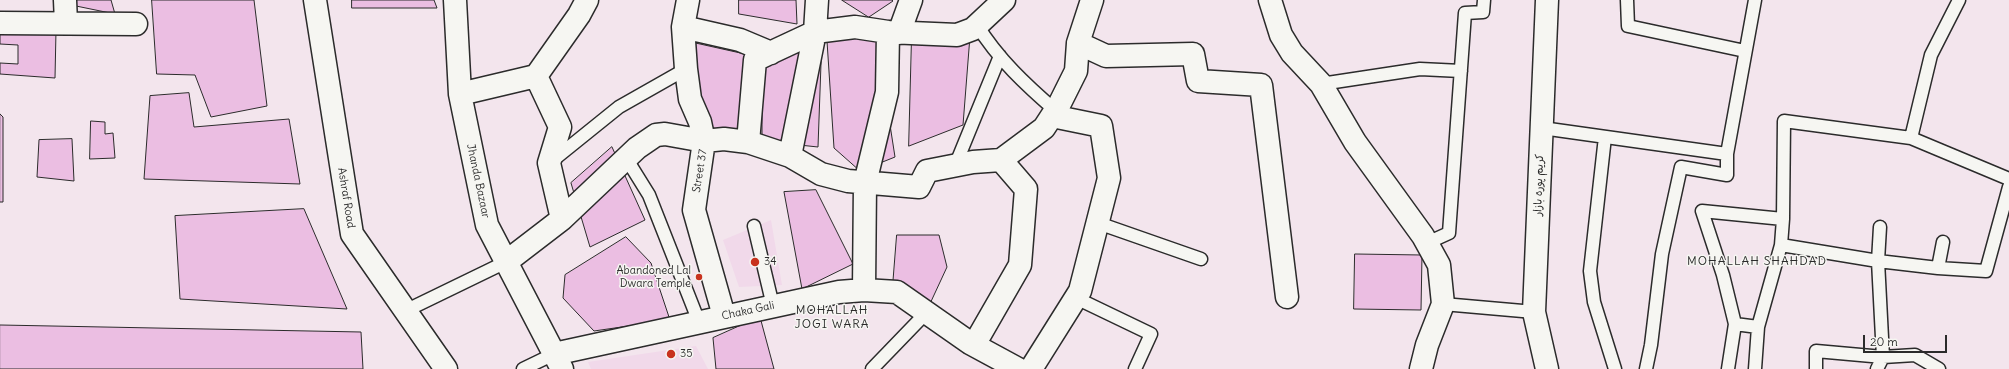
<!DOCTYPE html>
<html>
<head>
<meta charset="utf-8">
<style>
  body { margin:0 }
  #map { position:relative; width:2009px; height:369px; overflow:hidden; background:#f3e5ed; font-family:Delius,sans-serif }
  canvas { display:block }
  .scale { position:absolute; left:1863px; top:335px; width:84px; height:18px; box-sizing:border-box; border:2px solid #2b2b2b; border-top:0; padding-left:5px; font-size:12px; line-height:14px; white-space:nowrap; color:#2b2b2b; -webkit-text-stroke:3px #f6f6f2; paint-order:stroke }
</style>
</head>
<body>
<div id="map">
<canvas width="2009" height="369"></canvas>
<div class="scale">20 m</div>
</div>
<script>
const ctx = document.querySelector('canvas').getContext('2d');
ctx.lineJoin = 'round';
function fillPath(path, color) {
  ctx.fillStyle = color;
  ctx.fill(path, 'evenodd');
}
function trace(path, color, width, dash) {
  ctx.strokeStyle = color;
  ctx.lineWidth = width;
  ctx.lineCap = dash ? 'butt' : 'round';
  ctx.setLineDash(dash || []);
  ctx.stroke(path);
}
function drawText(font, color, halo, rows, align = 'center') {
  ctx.font = font + ' Delius,"Playpen Sans Arabic",sans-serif';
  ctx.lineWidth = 3;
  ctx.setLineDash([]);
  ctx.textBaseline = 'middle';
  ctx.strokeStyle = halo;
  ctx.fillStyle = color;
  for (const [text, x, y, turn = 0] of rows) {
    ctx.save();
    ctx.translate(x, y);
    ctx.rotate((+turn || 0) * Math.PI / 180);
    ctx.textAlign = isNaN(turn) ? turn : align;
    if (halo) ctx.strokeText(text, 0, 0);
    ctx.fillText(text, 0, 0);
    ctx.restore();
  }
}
fillPath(new Path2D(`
  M771,220L782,285L739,287L723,240Z
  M696,346L708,369H591L588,362Z`), '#f1d9ea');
const building = new Path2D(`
  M75,0H111L115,14L76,6Z
  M152,0H254L267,106L211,117L195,75L157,74Z
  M352,0H434L437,8H352Z
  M739,0H796L797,24L739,14Z
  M842,0H892L893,1L869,17Z
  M56,31L55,78L0,74V63L18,64V45L0,44V34Z
  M876,35L895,157L860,171L834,148L827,41Z
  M912,35L970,36L963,125L909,146Z
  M822,36L818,147L762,141V63Z
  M691,42L745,54L744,133L706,127L696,92Z
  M189,93L194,127L289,119L300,184L144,179L150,96Z
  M0,114L3,117V202H0Z
  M91,121L105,122V134L113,133L115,158L90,159Z
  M72,139L74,181L37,177L39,140Z
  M612,147L645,220L590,247L571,183Z
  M816,190L853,264L802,289L784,192Z
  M304,209L347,309L180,299L175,216Z
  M897,235H939L947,267L928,308L893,285Z
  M626,237L651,263L670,320L594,331L563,298L565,275Z
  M1355,254L1422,255L1421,310L1354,309Z
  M760,317L774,369H716L713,338Z
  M0,325L361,332L363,369H0Z`);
fillPath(building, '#ebbee2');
trace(building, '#2b2b2b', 1);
const service = new Path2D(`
  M1627,0L1628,26L1745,51
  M977,25C998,59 1026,85 1056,111
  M1321,84L1420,69L1461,71
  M1542,128L1727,154L1755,0
  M1605,137L1590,271L1594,302L1615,369
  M1911,138L1931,55L1959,0
  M626,158L649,195L699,322
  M552,161L619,107L686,69
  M955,166L1000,56
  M1098,223L1201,259
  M754,226L773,306
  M1427,243L1449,233L1465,13L1483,12L1484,0
  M1781,245L1783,219L1784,121L1911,138L2009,179
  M1938,268L1986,271L2009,187
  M1076,298L1151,334L1135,369
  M1443,304L1534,312
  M405,311L506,262
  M1735,324L1758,327
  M523,369L554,354
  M872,369L927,312
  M1646,369L1651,345L1662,254L1681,167L1727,175V154
  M1728,369L1735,324L1723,275L1702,211L1783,219
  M1755,369L1758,327L1781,245L1878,261L1938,268L1943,242
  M1816,369V351L1883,357L1915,355L1939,369
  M1877,369L1883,357L1878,261L1880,227`);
const minor = new Path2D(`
  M65,0L66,23
  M455,0L460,94L487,225L562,369
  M688,0L683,27L686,69L690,99L700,122L704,141L694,210L724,316
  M1270,0L1281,35L1292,53L1321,84L1355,142L1423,236L1439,265L1443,304L1427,345L1421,369
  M1547,0L1534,312L1547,369
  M0,23L136,24
  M683,27L740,40L771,53
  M899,33L911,0
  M1078,43L1106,56L1193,54L1198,81L1261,85L1287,297
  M460,94L536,76L579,15L587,0
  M748,142L755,60L815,32L855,27L888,32L957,35L973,29L1004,0
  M790,156L815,32L817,0
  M562,219L637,148L656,135L665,134L704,141L724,139L748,142L790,156L821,174L848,181L919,187L927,171L973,162L1001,160L1044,128L1059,105L1076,71L1078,43L1092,0
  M506,262L562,219L549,163L560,127L536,76
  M864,290L865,183L887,92L888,32
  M974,345L1020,265L1026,189L1001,160
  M554,354L839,292L864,290L897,292L970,343L1018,369
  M1031,369L1080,291L1109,178L1101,126L1052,116`);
const tertiary = new Path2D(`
  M315,0L352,234L446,369`);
trace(service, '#2b2b2b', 15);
trace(minor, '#2b2b2b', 25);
trace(tertiary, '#2b2b2b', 25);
trace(service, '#f6f6f2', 12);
trace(minor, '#f6f6f2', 22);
trace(tertiary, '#f6f6f2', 22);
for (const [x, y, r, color] of [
  [755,262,5,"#c8321e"],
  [699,277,4,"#c8321e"],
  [671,354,5,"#c8321e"]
]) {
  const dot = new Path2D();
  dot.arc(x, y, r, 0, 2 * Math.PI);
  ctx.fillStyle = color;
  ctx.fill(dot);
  trace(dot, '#f6f6f2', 1.5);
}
drawText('11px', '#2b2b2b', '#f6f6f2', [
  ["Street 37",700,171,-81],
  ["Jhanda Bazaar",478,181,78],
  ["کریم پورہ بازار",1539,185,-88],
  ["Ashraf Road",346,198,81],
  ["Chaka Gali",748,311,-12]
]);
drawText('11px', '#2b2b2b', '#f6f6f2', [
  ["34",764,262],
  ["Abandoned Lal",691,271,"right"],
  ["Dwara Temple",691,284,"right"],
  ["35",680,354]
], 'left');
ctx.letterSpacing = '1px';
drawText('12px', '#2b2b2b', '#f6f6f2', [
  ["MOHALLAH SHAHDAD",1757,262],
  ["MOHALLAH",832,311],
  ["JOGI WARA",832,325]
]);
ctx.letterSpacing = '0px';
</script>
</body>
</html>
